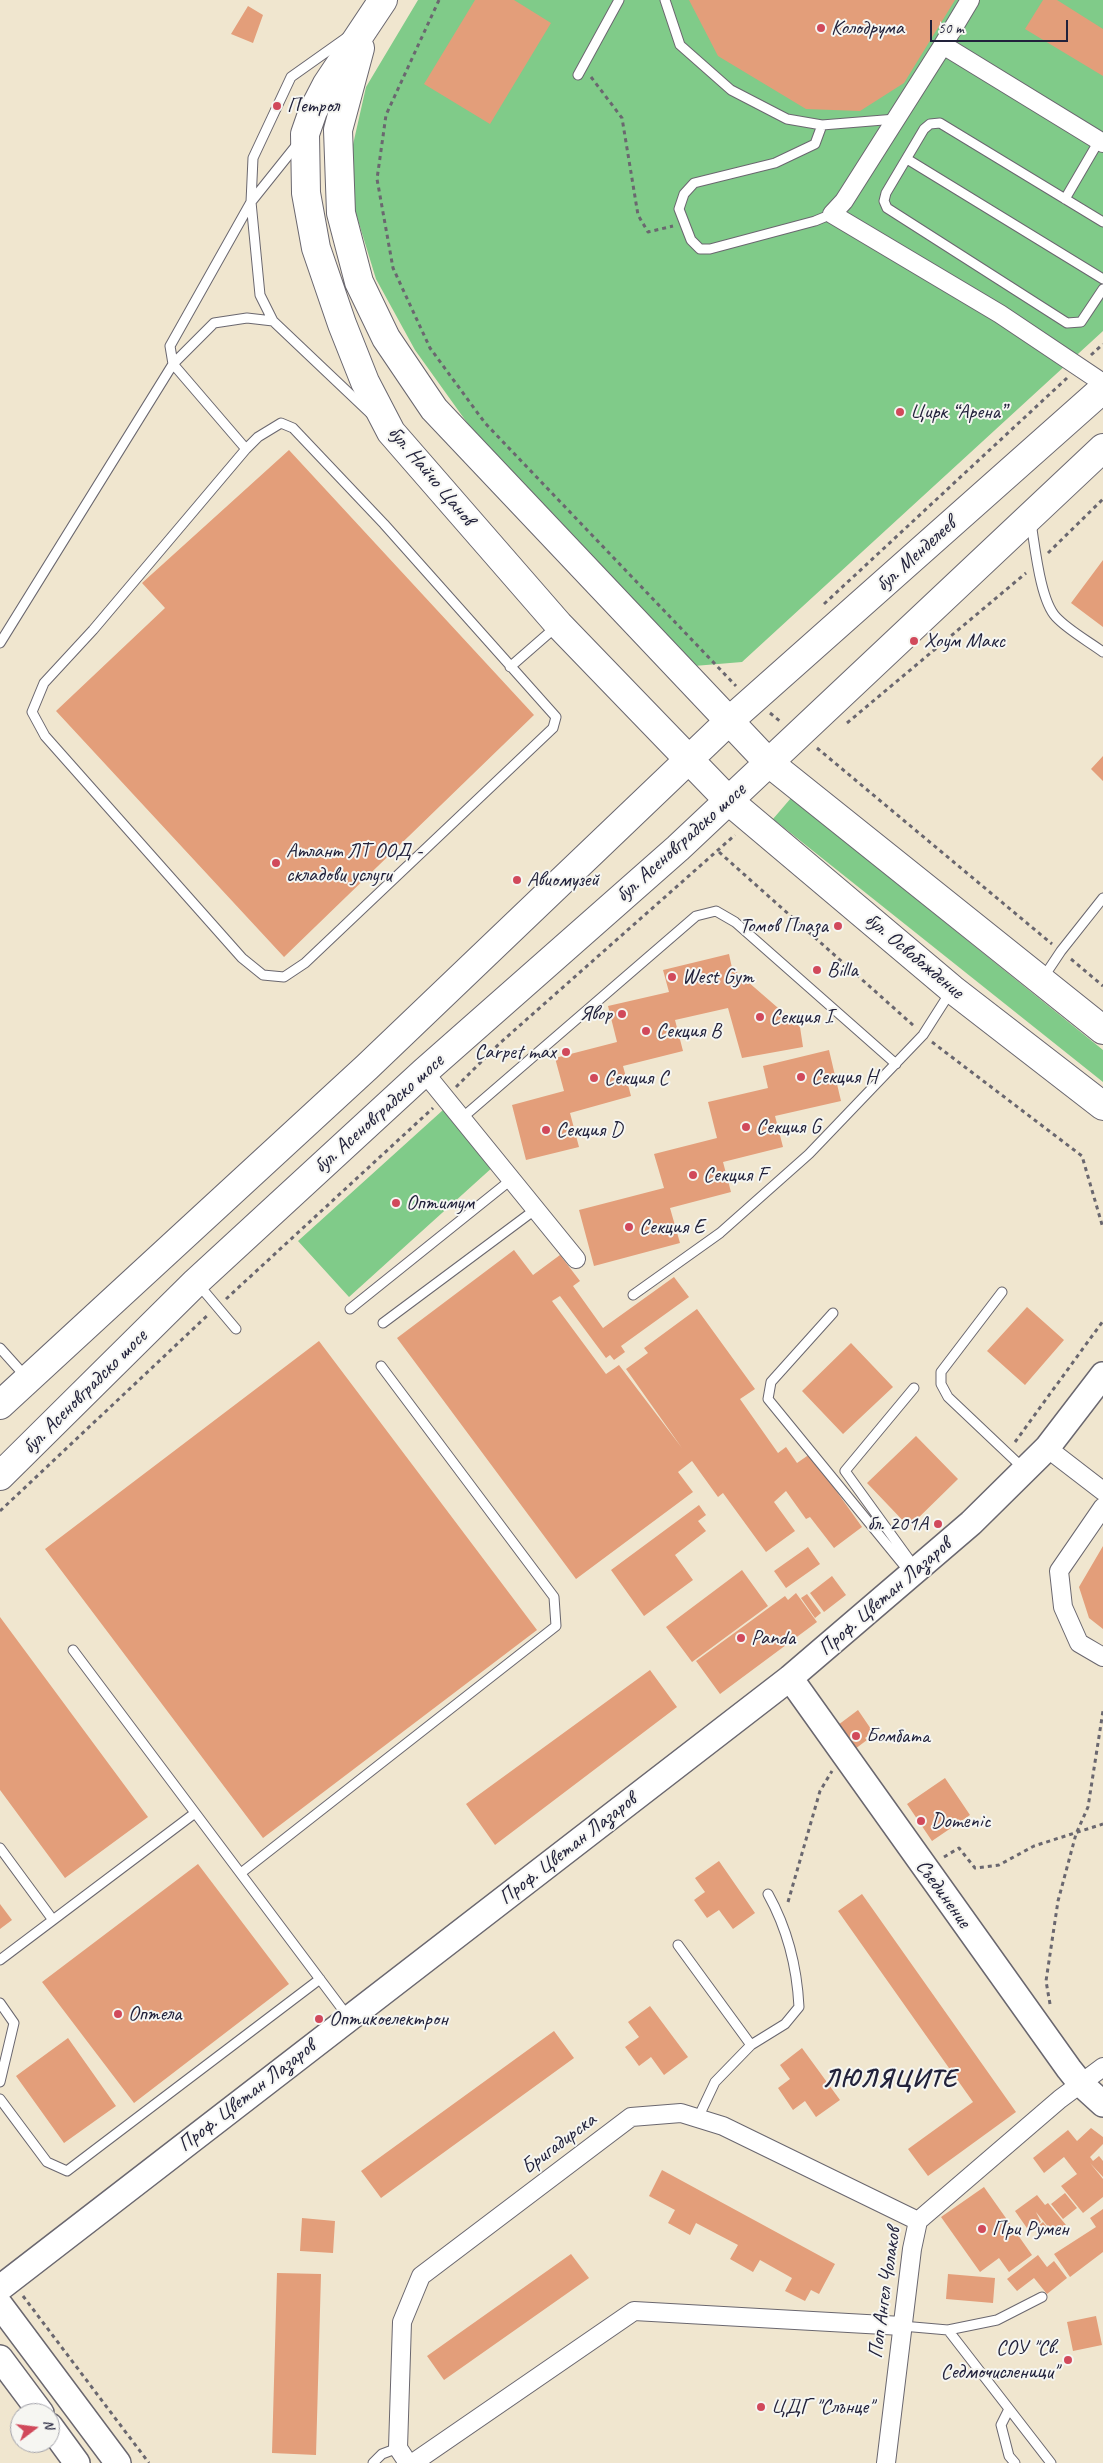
<!DOCTYPE html>
<html>
<head>
<meta charset="utf-8">
<style>
  body { margin:0 }
  #map { position:relative; width:1103px; height:2463px; overflow:hidden; background:#f0e6cf; font-family:Caveat,sans-serif }
  canvas { display:block }
  .north { position:absolute; left:10px; top:2403px; width:50px; height:50px; box-sizing:border-box; background:#f6f6f2; border:1px solid #a1a1a9; border-radius:50%; rotate:75deg; font-size:14px; font-weight:700; line-height:20px; text-align:center; color:#22223b }
  .north::after { content:''; display:block; margin:auto; width:18px; height:22px; background:#d1495b; clip-path:polygon(50% 0,100% 100%,50% 72%,0 100%) }
  .scale { position:absolute; left:930px; top:20px; width:138px; height:22px; box-sizing:border-box; border:2px solid #22223b; border-top:0; padding-left:6px; font-size:15px; line-height:18px; white-space:nowrap; color:#22223b; -webkit-text-stroke:4px #f6f6f2; paint-order:stroke }
</style>
</head>
<body>
<div id="map">
<canvas width="1103" height="2463"></canvas>
<div class="north">N</div>
<div class="scale">50 m</div>
</div>
<script>
const ctx = document.querySelector('canvas').getContext('2d');
ctx.lineJoin = 'round';
function fillPath(path, color) {
  ctx.fillStyle = color;
  ctx.fill(path, 'evenodd');
}
function trace(path, color, width, dash) {
  ctx.strokeStyle = color;
  ctx.lineWidth = width;
  ctx.lineCap = dash ? 'butt' : 'round';
  ctx.setLineDash(dash || []);
  ctx.stroke(path);
}
function drawText(font, color, halo, rows, align = 'center') {
  ctx.font = font + ' Caveat,sans-serif';
  ctx.lineWidth = 4;
  ctx.setLineDash([]);
  ctx.textBaseline = 'middle';
  ctx.strokeStyle = halo;
  ctx.fillStyle = color;
  for (const [text, x, y, turn = 0] of rows) {
    ctx.save();
    ctx.translate(x, y);
    ctx.rotate((+turn || 0) * Math.PI / 180);
    ctx.textAlign = isNaN(turn) ? turn : align;
    if (halo) ctx.strokeText(text, 0, 0);
    ctx.fillText(text, 0, 0);
    ctx.restore();
  }
}
fillPath(new Path2D(`
  M418,0H1103V331L742,662L694,666L468,424L415,350L376,279L354,207L352,149L366,87Z
  M791,798L1103,1050V1082L773,819Z
  M443,1110L494,1166L349,1297L298,1241Z`), '#80cb89');
fillPath(new Path2D(`
  M475,0H514L551,23L490,124L424,84Z
  M689,0H955L904,83L860,111L806,109L718,56Z
  M1043,0H1057L1103,29V76L1025,29Z
  M248,6L263,15L253,43L231,34Z
  M289,450L534,715L284,957L56,711L165,608L142,583Z
  M1103,560V627L1071,603Z
  M1103,756V781L1091,769Z
  M729,954L732,968L800,1027L803,1047L742,1058L728,1008L675,1020L683,1051L623,1066L631,1096L570,1113L579,1147L526,1160L512,1105L564,1091L555,1058L617,1042L608,1006L669,992L663,970Z
  M829,1050L841,1101L775,1116L783,1147L723,1162L731,1192L670,1208L680,1243L594,1266L579,1210L664,1188L654,1154L717,1138L708,1102L768,1088L763,1066Z
  M514,1250L533,1275L560,1255L580,1281L573,1286L603,1328L674,1277L689,1297L621,1346L625,1352L614,1360L610,1355L606,1358L560,1296L552,1301L606,1374L619,1365L682,1448L626,1369L648,1353L644,1348L697,1309L755,1389L740,1399L778,1453L786,1447L797,1463L810,1454L862,1527L834,1548L810,1517L806,1519L786,1491L774,1502L795,1531L766,1552L723,1493L718,1497L692,1461L678,1472L693,1492L576,1579L397,1338Z
  M1027,1307L1064,1340L1025,1385L987,1351Z
  M319,1341L537,1630L263,1838L45,1549Z
  M851,1343L893,1387L843,1434L802,1391Z
  M916,1436L958,1479L909,1527L867,1483Z
  M699,1505L706,1515L698,1521L706,1531L675,1555L693,1580L644,1616L611,1570Z
  M1103,1546V1629L1089,1618L1079,1587Z
  M808,1547L820,1564L786,1588L774,1571Z
  M742,1570L768,1606L692,1662L666,1627Z
  M832,1576L846,1595L824,1612L810,1593Z
  M796,1593L817,1622L720,1694L696,1661L785,1596L788,1600Z
  M807,1594L821,1613L815,1618L801,1598Z
  M0,1617L148,1817L65,1878L0,1790Z
  M650,1670L677,1707L495,1845L466,1804Z
  M858,1710L873,1732L865,1738L867,1740L851,1752L834,1728Z
  M945,1778L970,1815L932,1841L907,1804Z
  M719,1861L755,1913L733,1929L719,1910L707,1918L694,1900L705,1892L695,1878Z
  M198,1864L289,1984L134,2103L42,1982Z
  M862,1894L1016,2112L928,2176L908,2149L973,2102L838,1911Z
  M0,1904L12,1920L0,1929Z
  M650,2006L688,2057L664,2075L651,2057L639,2066L625,2047L639,2037L628,2022Z
  M554,2031L574,2058L381,2198L361,2171Z
  M68,2038L116,2106L64,2143L16,2076Z
  M802,2048L840,2100L816,2117L805,2101L793,2110L778,2088L790,2079L780,2065Z
  M1091,2128L1103,2137V2144L1090,2157L1093,2161L1099,2156L1103,2161V2177L1090,2163L1103,2179V2197L1083,2213L1061,2186L1077,2174L1064,2157L1044,2173L1033,2158L1068,2130L1077,2141Z
  M662,2170L835,2264L819,2294L811,2290L805,2301L785,2291L792,2278L760,2260L753,2272L730,2259L738,2245L696,2223L690,2235L668,2223L675,2210L649,2196Z
  M984,2187L1032,2255L1009,2272L999,2258L980,2272L941,2217Z
  M1065,2193L1077,2208L1063,2219L1051,2204Z
  M1037,2195L1045,2205L1048,2203L1066,2225L1054,2234L1036,2212L1041,2222L1029,2231L1015,2211Z
  M1103,2209V2252L1070,2277L1054,2254L1096,2227L1090,2218Z
  M302,2218L335,2221L333,2253L300,2251Z
  M1043,2222L1050,2231L1045,2235L1038,2226Z
  M571,2254L589,2278L444,2380L427,2356Z
  M1038,2255L1047,2267L1054,2261L1067,2278L1047,2294L1034,2278L1017,2291L1007,2279Z
  M277,2273L321,2274L316,2455L272,2453Z
  M948,2274L995,2278L993,2303L946,2299Z
  M1096,2316L1102,2345L1073,2351L1067,2322Z`), '#e39e7a');
const lane = new Path2D(`
  M665,0L680,45L731,90L787,119L822,125L896,119
  M578,75L619,0
  M822,125L815,144L775,163L694,183L684,194L679,209L691,240L700,249H710L815,221L832,214
  M907,159L1103,279
  M1065,199L1100,139
  M1103,222L940,123L930,124L924,129L886,193L884,201L887,208L1067,323L1081,322L1103,289
  M273,321L260,295L251,202L299,142
  M281,423L293,428L384,524L556,717L553,728L305,963L284,977L263,975L242,958L45,736L32,712L44,683L93,630L246,449L258,437Z
  M246,449L173,364L170,346L251,202L253,158L291,77L346,38
  M1031,523C1035,546 1040,600 1056,617C1068,630 1088,641 1103,652
  M0,643L173,364L214,323L247,318L273,321L370,413
  M510,667L557,626
  M1043,978L1061,951L1103,898
  M462,1118L696,916L716,911L735,922L896,1064
  M198,1284L236,1329
  M1002,1292L941,1372V1384L948,1397L1024,1469
  M633,1295L720,1233L809,1154L923,1035L951,991
  M350,1309L512,1179
  M833,1313L771,1382L768,1399L911,1574
  M383,1323L536,1209
  M0,1348L26,1377
  M914,1388L845,1471L916,1569
  M73,1650L349,2018
  M0,1848L53,1920
  M241,1873L556,1626L554,1597L381,1366
  M678,1945L751,2045
  M0,1960L195,1813
  M0,2003L14,2023L0,2082
  M0,2099L47,2162L67,2171L320,1979
  M698,2118L715,2082L751,2045L785,2024L799,2007C797,1967 788,1930 768,1894
  M902,2326L948,2330L1051,2463
  M948,2330L997,2320L1042,2297
  M1009,2409L1001,2425L1009,2456L1015,2463
  M373,2463L382,2454L398,2448`);
const street = new Path2D(`
  M943,45L970,0
  M1103,143L943,45L844,201L832,214L1000,314L1103,383
  M424,1072L576,1259
  M1047,1448L1103,1491
  M1103,1507L1059,1571L1063,1607L1079,1643L1103,1657
  M408,2463L398,2448L402,2322L421,2276L631,2117L681,2113L723,2126L918,2221
  M413,2463L634,2311L902,2326
  M886,2463L912,2249L918,2221L1060,2099L1103,2067`);
const secondary = new Path2D(`
  M790,1678L1069,2069L1081,2084L1103,2104
  M0,2288L790,1678L971,1523L1047,1448L1103,1375
  M0,2305L118,2463
  M0,2358L41,2413
  M50,2426L77,2463`);
const primary = new Path2D(`
  M383,0L327,84L313,111L305,134L306,193L316,248L342,324L365,382L391,432L559,625L729,801L952,989L1103,1106
  M360,48L338,130L341,213L359,282L386,338L434,409L768,762L1103,1030
  M0,1405L367,1067L728,722L1103,389
  M0,1476L196,1282L424,1072L678,848L1103,448`);
trace(lane, '#6a676f', 11);
trace(street, '#6a676f', 20);
trace(secondary, '#6a676f', 28);
trace(primary, '#6a676f', 30);
trace(new Path2D(`
  M439,0L386,115L377,179L393,268L430,348L485,423L736,686
  M591,77L622,118L638,215L648,232L673,226
  M1091,355L1103,344
  M1048,553L1103,499
  M824,604L1067,378
  M770,713L781,722
  M847,723L1026,573
  M817,748L1052,944
  M719,852L914,1026
  M1071,959L1103,986
  M932,1042L1082,1156L1103,1228
  M456,1087L500,1043L735,835
  M226,1299L433,1108
  M1015,1442L1103,1321
  M0,1511L209,1314
  M944,1857L959,1848L975,1868L999,1865L1034,1846L1103,1824
  M788,1902L820,1791L832,1771
  M1050,2004L1046,1981L1058,1901L1076,1834L1088,1807L1103,1711
  M23,2296L149,2463`), '#6a676f', 3, [4, 4]);
trace(lane, '#fff', 9);
trace(street, '#fff', 18);
trace(secondary, '#fff', 25);
trace(primary, '#fff', 28);
for (const [x, y, r, color] of [
  [821,28,5,"#d1495b"],
  [277,106,5,"#d1495b"],
  [900,412,5,"#d1495b"],
  [914,641,5,"#d1495b"],
  [276,863,5,"#d1495b"],
  [517,880,5,"#d1495b"],
  [838,926,5,"#d1495b"],
  [817,970,5,"#d1495b"],
  [672,977,5,"#d1495b"],
  [622,1014,5,"#d1495b"],
  [760,1017,5,"#d1495b"],
  [646,1031,5,"#d1495b"],
  [566,1052,5,"#d1495b"],
  [801,1077,5,"#d1495b"],
  [594,1078,5,"#d1495b"],
  [746,1127,5,"#d1495b"],
  [546,1130,5,"#d1495b"],
  [693,1175,5,"#d1495b"],
  [396,1203,5,"#d1495b"],
  [629,1227,5,"#d1495b"],
  [938,1524,5,"#d1495b"],
  [741,1638,5,"#d1495b"],
  [856,1736,5,"#d1495b"],
  [921,1821,5,"#d1495b"],
  [118,2014,5,"#d1495b"],
  [319,2019,5,"#d1495b"],
  [982,2229,5,"#d1495b"],
  [1068,2360,5,"#d1495b"],
  [761,2407,5,"#d1495b"]
]) {
  const dot = new Path2D();
  dot.arc(x, y, r, 0, 2 * Math.PI);
  ctx.fillStyle = color;
  ctx.fill(dot);
  trace(dot, '#f6f6f2', 2);
}
drawText('21px', '#22223b', '#f6f6f2', [
  ["Колодрума",831,28],
  ["Петрол",287,106],
  ["Цирк “Арена”",910,412],
  ["Хоум Макс",924,641],
  ["Атлант ЛТ ООД -",286,851],
  ["складови услуги",286,875],
  ["Авиомузей",527,880],
  ["Томов Плаза",828,926,"right"],
  ["Billa",827,970],
  ["West Gym",682,977],
  ["Явор",612,1014,"right"],
  ["Секция I",770,1017],
  ["Секция B",656,1031],
  ["Carpet max",556,1052,"right"],
  ["Секция H",811,1077],
  ["Секция C",604,1078],
  ["Секция G",756,1127],
  ["Секция D",556,1130],
  ["Секция F",703,1175],
  ["Оптимум",406,1203],
  ["Секция E",639,1227],
  ["бл. 201А",928,1524,"right"],
  ["Panda",751,1638],
  ["Бомбата",866,1736],
  ["Domenic",931,1821],
  ["Оптела",128,2014],
  ["Оптикоелектрон",329,2019],
  ["При Румен",992,2229],
  ["СОУ \"Св.",1058,2348,"right"],
  ["Седмочисленици\"",1058,2372,"right"],
  ["ЦДГ \"Слънце\"",771,2407]
], 'left');
drawText('21px', '#22223b', '#f6f6f2', [
  ["бул. Найчо Цанов",431,476,50],
  ["бул. Менделеев",916,555,-42],
  ["бул. Асеновградско шосе",681,843,-42],
  ["бул. Освобождение",914,956,40],
  ["бул. Асеновградско шосе",379,1114,-42],
  ["бул. Асеновградско шосе",85,1392,-45],
  ["Проф. Цветан Лазаров",885,1597,-41],
  ["Проф. Цветан Лазаров",568,1849,-38],
  ["Съединение",943,1894,54],
  ["Проф. Цветан Лазаров",247,2096,-38],
  ["Бригадирска",559,2144,-37],
  ["Поп Ангел Чолаков",885,2293,-82]
]);
ctx.letterSpacing = '1px';
drawText('bold 26px', '#22223b', '#f6f6f2', [
  ["ЛЮЛЯЦИТЕ",890,2079]
]);
ctx.letterSpacing = '0px';
</script>
</body>
</html>
